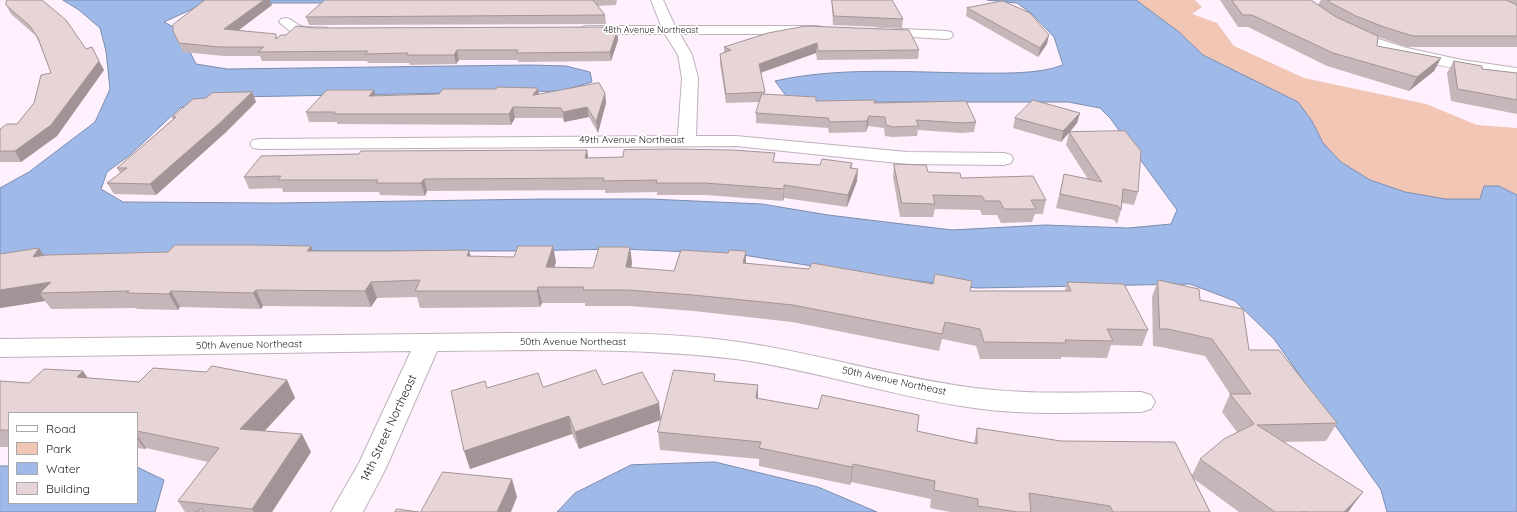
<!DOCTYPE html>
<html>
<head>
<meta charset="utf-8">
<style>
  body { margin:0 }
  #map { position:relative; width:1517px; height:512px; overflow:hidden; background:#fef0fc; font-family:Quicksand,sans-serif }
  canvas { display:block }
  .legend { position:absolute; left:8px; top:412px; width:130px; height:92px; box-sizing:border-box; background:#fff; border:1px solid #a9a7a9; margin:0; padding:5px 7px; list-style:none; font-size:12px; color:#282227 }
  .legend li { display:flex; align-items:center; gap:8px; height:20px }
  .legend b { width:20px; border:1px solid #a9a7a9 }
</style>
</head>
<body>
<div id="map">
<canvas width="1517" height="512"></canvas>
<ul class="legend">
<li><b style="height:5px;background:#fff"></b>Road</li>
<li><b style="height:11px;background:#f1c6b5"></b>Park</li>
<li><b style="height:11px;background:#9fbae9"></b>Water</li>
<li><b style="height:11px;background:#e7d4d7"></b>Building</li>
</ul>
</div>
<script>
const ctx = document.querySelector('canvas').getContext('2d');
ctx.lineJoin = 'round';
function fillPath(path, color) {
  ctx.fillStyle = color;
  ctx.fill(path, 'evenodd');
}
function trace(path, color, width, dash) {
  ctx.strokeStyle = color;
  ctx.lineWidth = width;
  ctx.lineCap = dash ? 'butt' : 'round';
  ctx.setLineDash(dash || []);
  ctx.stroke(path);
}
function drawText(font, color, halo, rows, align = 'center') {
  ctx.font = font + ' Quicksand,sans-serif';
  ctx.lineWidth = 3.5;
  ctx.setLineDash([]);
  ctx.textBaseline = 'middle';
  ctx.strokeStyle = halo;
  ctx.fillStyle = color;
  for (const [text, x, y, turn = 0] of rows) {
    ctx.save();
    ctx.translate(x, y);
    ctx.rotate((+turn || 0) * Math.PI / 180);
    ctx.textAlign = isNaN(turn) ? turn : align;
    if (halo) ctx.strokeText(text, 0, 0);
    ctx.fillText(text, 0, 0);
    ctx.restore();
  }
}
fillPath(new Path2D(`
  M1136,0H1195L1202,7L1192,14L1217,23L1234,46L1304,78L1426,104L1477,125L1517,128V195L1500,186L1480,199H1445L1405,192L1370,180L1341,162L1323,143L1312,121L1298,102L1203,55L1179,32Z`), '#f1c6b5');
const water = new Path2D(`
  M63,0H535L405,3H240L197,7L164,22L179,30L196,64L227,69L530,65L566,66L590,72L592,82L561,91L235,97L206,100L180,108L130,155L107,172L101,189L123,202L277,203L543,199H649L762,204L828,215L952,230L1045,225L1128,228L1171,224L1177,210L1110,118L1100,108L1068,102H821L787,97L775,81C836,67 907,72 969,73C997,73 1038,75 1063,65L1054,37L1032,14L1017,3L987,0H1136L1179,32L1203,55L1298,102L1312,121L1323,143L1341,162L1370,180L1405,192L1445,199H1480L1484,186H1499L1517,195V512H1387L1381,490L1274,339L1235,301L1190,284L977,288L868,275L737,254L622,249L512,251H200L0,264V188L29,172L95,122L110,89L106,51L100,28L79,10Z
  M715,462L818,487L877,512H557L575,493L631,465Z
  M0,466H9V503H137V467L164,480L155,512H0Z`);
fillPath(water, '#9fbae9');
trace(water, '#7b8caf', 1);
const minor = new Path2D(`
  M651,0H663L675,26H817L822,27L824,30L822,33L817,34H680L692,55L698,78L696,136H736L907,152L1004,153L1011,155L1013,159L1011,163L1004,165L907,164L736,146L259,149L253,148L250,144L253,140L259,139L678,136L682,78L678,55L665,34H587L582,33L580,30L582,27L587,26H661Z
  M1295,0H1309L1326,14L1351,28L1378,39L1407,48L1462,60L1517,68V78C1454,69 1361,56 1310,14C1305,10 1299,6 1295,0Z
  M286,18C292,19 295,24 301,26C309,29 319,26 328,28L330,31L328,34L323,35L292,33L279,22L281,19Z
  M881,28L946,31L951,32L953,35L951,38L946,39L876,35L874,32L876,29Z
  M508,333C585,333 663,331 739,342C818,353 895,378 975,388C1030,395 1086,392 1141,392L1151,395L1155,402L1151,409L1141,412C1085,412 1029,416 974,408C894,397 816,370 736,359C637,347 536,350 437,351L386,468L363,512H331L359,463L411,351L0,357V339Z`);
trace(minor, '#beb1bc', 2);
fillPath(minor, '#fff');
fillPath(new Path2D(`
  M593,0H617L616,5L597,6L605,15L606,24L309,25L306,17L596,4Z
  M832,0H850L903,19L902,28L833,25L832,7Z
  M1220,0H1311L1318,5L1321,0H1517V47H1407L1378,37L1377,46L1441,58L1434,71L1409,91L1327,66L1248,27H1238Z
  M6,5L86,49L92,47L104,70L57,136L21,162H0V129L17,124L34,103L51,73L39,42L35,35L11,14Z
  M272,5L238,31L277,37L316,28L617,31L618,40L611,61L518,62V60H459L456,64L410,65L409,63H368L367,61H262L260,56H224L183,52L173,31Z
  M967,8L1047,44L1038,57L966,16Z
  M806,26L919,50L918,59L817,60L816,53L761,73L765,94L816,101L875,100V103L976,122L974,132L961,133L918,130L917,136L892,137L885,136L884,128L868,126L866,132L829,133L828,128L756,123V113L760,102L726,103L720,63V54L724,53V47Z
  M1454,61L1482,69L1517,73V114L1451,101L1447,73Z
  M538,88L539,94L605,93L606,103L598,133L589,117L564,122L563,118H515L511,125L337,124V122H309L306,112L374,90L375,96L439,94L496,89Z
  M252,92L256,102L225,133L156,195L114,194L107,183L120,173L117,168L173,119L172,117L206,98Z
  M1080,113L1077,123L1070,132L1138,192L1134,205L1122,203L1121,210L1117,224L1114,220L1056,208L1064,174L1088,179L1066,145L1069,133L1061,142L1013,128L1015,118Z
  M587,150L588,158L820,165L852,163V168L857,181L847,207L784,198L783,201L706,195H657V192L605,193V190L427,191L425,196L380,195L379,192H283L282,188L249,189L244,177Z
  M894,164L928,172L961,178L1046,200L1043,214H1035L1032,222L1001,223L997,215H982L980,210L935,209L933,217H900L893,177Z
  M630,247L632,263L631,268L674,271L728,253L746,251V263L970,291H1065L1067,282L1148,330L1142,346L1111,345L1107,358L1061,357V359H980L976,346L942,339L939,351L792,322L694,311L629,306H585V303H542L540,307L420,308L417,297L377,298L371,307L263,306L261,309L180,307L178,310L137,309L136,308L51,309L45,301L0,308V254L44,255L313,251L471,256L556,262L554,267L593,268Z
  M1158,280L1200,300L1249,350L1337,423L1326,441L1284,442L1350,510L1348,512H1239L1194,479L1210,512H950L930,508L931,499L851,482L850,485L759,466V459L660,450L658,432L716,381L758,385V398L974,443L977,428L1192,475L1200,459L1237,432L1222,412L1230,394L1205,356L1161,347L1153,346L1152,297Z
  M88,378L139,382L287,380L295,398L264,431L311,452L272,512H185L178,501L208,462L146,448L145,449L137,448V413H9V447H0V381L29,383Z
  M603,385L579,449L572,434L470,469L487,388L543,387Z`), '#c7b6b9');
fillPath(new Path2D(`
  M264,0H270L272,5L228,38L224,29Z
  M617,31L618,40L611,61L610,52Z
  M1049,35L1047,44L1038,57L1040,48Z
  M817,43L816,53L759,73V64Z
  M457,50L459,60L456,64L454,55Z
  M1441,58L1434,71L1409,91L1417,77Z
  M99,61L104,70L57,136L21,162L15,151Z
  M538,88L539,98L533,95Z
  M374,90L377,100L369,96Z
  M252,92L256,102L225,133L156,195L150,184Z
  M605,93L606,103L598,133L596,122Z
  M513,107L515,118L511,125L509,114Z
  M587,107L589,117L564,122L563,112Z
  M1080,113L1077,123L1061,142L1063,131Z
  M869,116L868,126L866,132L867,121Z
  M587,150L589,162L585,158Z
  M858,169L857,181L847,207L848,195Z
  M424,179L427,191L425,196L421,183Z
  M784,185V198L783,201L784,189Z
  M311,246L318,262L307,251Z
  M553,246L556,262L549,283L546,267Z
  M630,247L632,263L628,283L626,267Z
  M39,248L49,264L33,257Z
  M469,250L473,265L467,256Z
  M746,251V267L743,263Z
  M51,282L40,293L45,301L0,308V290Z
  M371,282L377,298L371,307L365,291Z
  M538,287L542,303L540,307L537,291Z
  M256,290L263,306L261,309L253,293Z
  M171,291L180,307L178,310L169,294Z
  M83,371L95,388L77,377Z
  M287,380L295,398L250,447L240,429Z
  M758,385V403L756,398Z
  M659,403L661,420L579,449L575,432Z
  M569,416L572,434L470,469L464,451Z
  M302,434L311,452L272,512H254L252,509Z
  M137,435L146,448L145,449L137,438Z
  M853,464L851,482L850,485L852,467Z
  M512,479L517,497L511,512H497Z
  M1363,492L1348,512H1344Z`), '#a29496');
const building = new Path2D(`
  M7,0H42L66,20L86,49L92,47L99,61L51,125L15,151H0V129L7,124H17L34,103L41,75L51,73L38,38L30,26L6,5Z
  M205,0H264L224,29L276,34V39L281,35H286L296,26L316,28L614,27L617,31L610,52L516,53L518,50H457L454,55H407L408,53L365,54L368,51L258,52L264,47H220L179,43L173,31V25Z
  M325,0H593L605,15L306,17Z
  M832,0H892L903,19L834,16Z
  M1232,0H1311L1336,17L1378,36L1377,46L1441,58L1417,77L1333,53L1252,15H1243Z
  M1328,0H1506L1517,5V36H1413L1384,27L1356,16L1331,3Z
  M1003,1L1030,13L1049,35L1040,48L967,8Z
  M806,26L909,30L919,50L818,51L817,43L759,64L765,92L726,94L720,54L731,50L724,47L768,33Z
  M1454,61L1482,66V69L1517,73V100L1458,89Z
  M599,83L605,93L596,122L587,107L563,112L561,108L513,107L509,114H334L335,112H306L327,90H374L369,96L439,94L443,89H496L497,87L538,88L533,95Z
  M252,92L221,122L150,184L107,183L127,168H117L176,117H172L193,99L206,98L212,93Z
  M762,94L816,97V101L875,100L874,103L966,101L976,122L963,123L916,120L919,126L893,127L886,125L885,117L869,116L867,121L830,122L828,118L756,113Z
  M1033,100L1080,113L1063,131L1015,118Z
  M1125,131L1141,151L1138,192L1123,189L1121,210L1118,206L1060,194L1064,174L1102,182L1069,132Z
  M672,149L733,150L775,153L773,162L820,165L822,159L852,163L850,168L858,169L848,195L784,185V189L705,183H656L657,180L603,181L604,178L424,179L421,183H376L378,180H278L281,176L244,177L261,156L359,154L361,151L587,150L585,158L623,157L624,150Z
  M894,164L926,165L928,172L960,173L961,178L1033,176L1046,200H1031L1036,209H1004L1000,201H985L982,196L933,195L935,204L902,203Z
  M175,245H255L311,246L307,251H389L469,250L467,256L514,257L518,246H553L546,267L593,268L599,247H630L626,267L674,271L681,250L728,253L729,250L746,251L743,263L809,269L812,263L933,284L935,274L972,281L970,291H1071L1067,282L1124,284L1148,330L1107,329L1113,341L1065,340L1066,343L984,342L980,329L945,322L942,334L793,305L693,295L627,290H583L584,287H538L537,291H415L420,280L371,282L365,291L256,290L253,293L171,291L169,294L127,293L129,291L40,293L51,282L0,290V254L39,248L33,257L46,255L168,252Z
  M1158,280L1199,289L1200,300L1243,309L1249,350H1279L1337,423L1257,425L1363,492L1344,512H1305L1304,511L1303,512H1275L1200,459L1224,439L1254,424L1230,394H1251L1212,339L1168,329H1160Z
  M212,366L287,380L240,429L302,434L252,509L178,501L219,448L137,431V413H9V430H0V381L29,383L44,369L83,371L77,377L139,382L153,368L206,372Z
  M596,370L603,385L642,372L659,403L575,432L569,416L464,451L451,391L485,381L487,388L538,373L543,387Z
  M674,370L715,374L714,381L758,385L756,398L818,409L822,395L919,415L917,431L977,444V428L1061,441L1175,442L1210,512H1113L1110,506L1029,493L1031,512H1018L978,506V499L934,490L935,481L853,464L852,467L759,448L761,442L658,432Z
  M443,472L512,479L497,512H421Z
  M202,509L204,512H196Z
  M397,509L419,512H395Z`);
fillPath(building, '#e7d4d7');
trace(building, '#a29496', 1);
drawText('9px', '#282227', '#fff', [
  ["48th Avenue Northeast",651,30]
]);
drawText('10px', '#282227', '#fff', [
  ["49th Avenue Northeast",632,140],
  ["50th Avenue Northeast",573,342],
  ["50th Avenue Northeast",249,345,-1],
  ["50th Avenue Northeast",894,381,12]
]);
drawText('12px', '#282227', '#fff', [
  ["14th Street Northeast",389,428,-65]
]);
</script>
</body>
</html>
